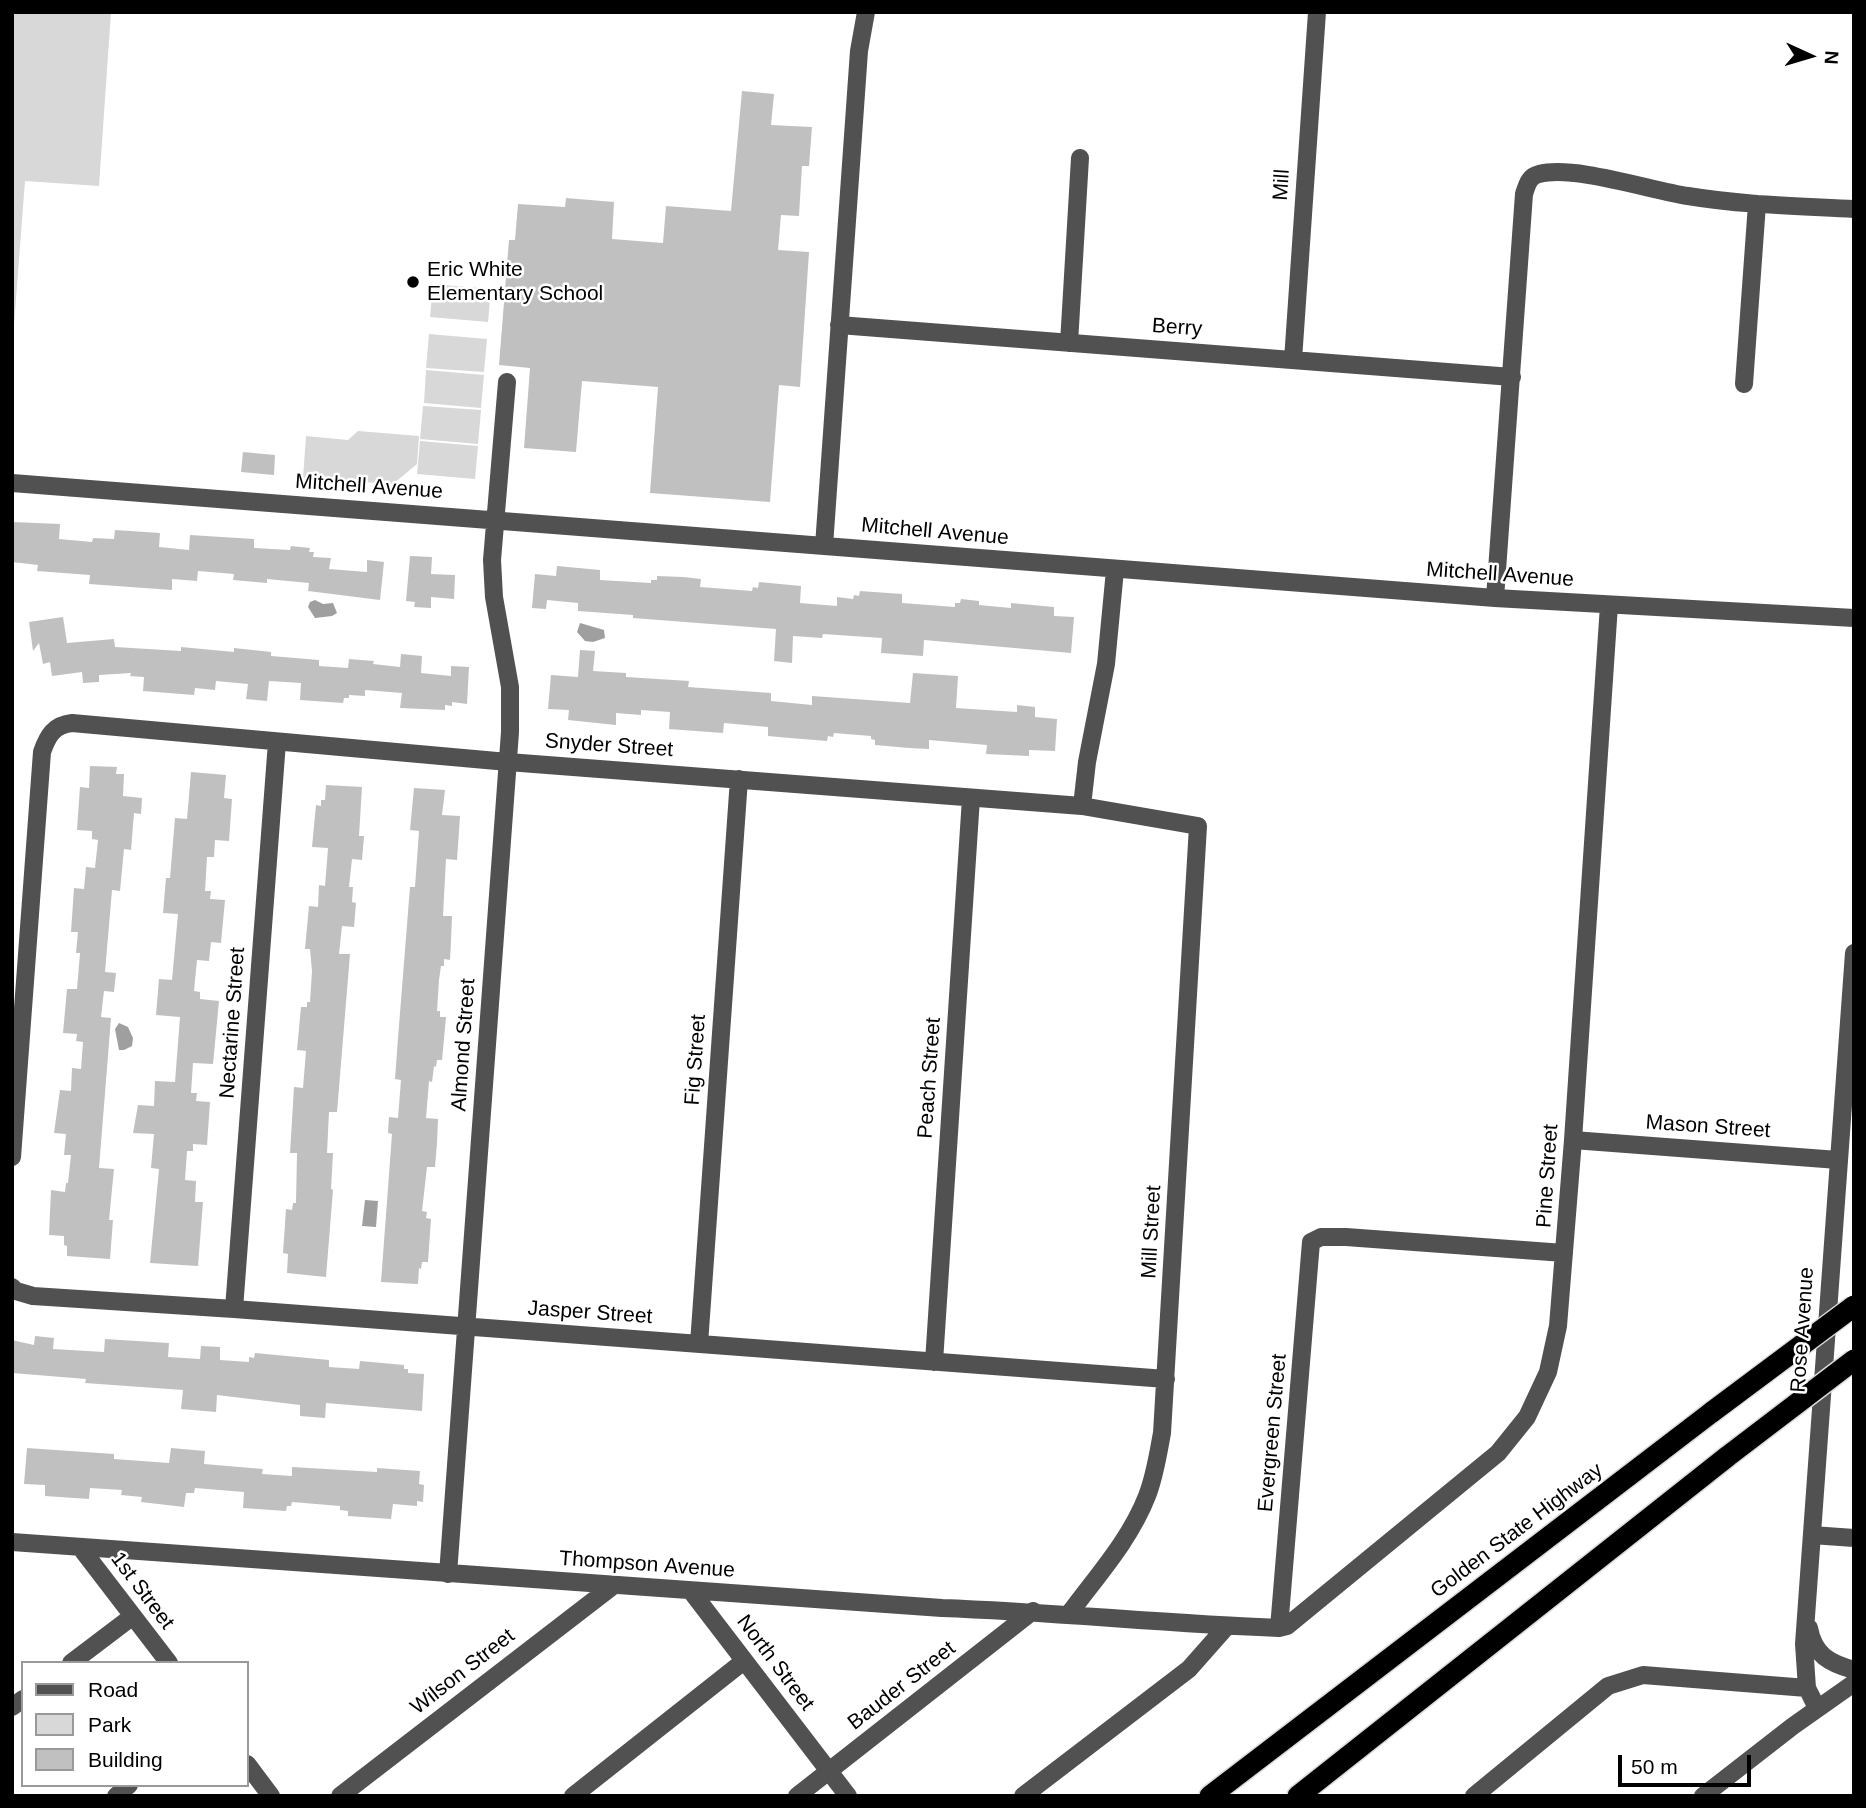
<!DOCTYPE html>
<html>
<head>
<meta charset="utf-8">
<style>
  body { margin:0 }
  #map { position:relative; width:1866px; height:1808px; overflow:hidden; background:#fff; font-family:Helvetica,sans-serif }
  canvas { display:block }
  .frame { position:absolute; inset:0; border:14px solid #000; pointer-events:none }
  .legend { position:absolute; left:21px; top:1661px; width:228px; height:126px; box-sizing:border-box; background:#fff; border:2px solid #999; margin:0; padding:9px 12px; list-style:none; font-size:21px; color:#000 }
  .legend li { display:flex; align-items:center; gap:14px; height:35px }
  .legend b { width:35px; border:2px solid #999 }
  .north { position:absolute; left:1775px; top:21px; width:70px; height:70px; -webkit-text-stroke:5px #fff; paint-order:stroke; rotate:94deg; font-size:19px; font-weight:700; line-height:28px; text-align:center; color:#000 }
  .north::after { content:''; display:block; margin:auto; width:24px; height:32px; background:#000; clip-path:polygon(50% 0,100% 100%,50% 72%,0 100%) }
  .scale { position:absolute; left:1618px; top:1755px; width:133px; height:32px; box-sizing:border-box; border:4px solid #000; border-top:0; padding-left:9px; font-size:21px; line-height:24px; white-space:nowrap; color:#000; -webkit-text-stroke:5px #fff; paint-order:stroke }
</style>
</head>
<body>
<div id="map">
<canvas width="1866" height="1808"></canvas>
<div class="frame"></div>
<ul class="legend">
<li><b style="height:9px;background:#515151"></b>Road</li>
<li><b style="height:19px;background:#d8d8d8"></b>Park</li>
<li><b style="height:19px;background:#c0c0c0"></b>Building</li>
</ul>
<div class="north">N</div>
<div class="scale">50 m</div>
</div>
<script>
const ctx = document.querySelector('canvas').getContext('2d');
ctx.lineJoin = 'round';
function fillPath(path, color) {
  ctx.fillStyle = color;
  ctx.fill(path, 'evenodd');
}
function trace(path, color, width, dash) {
  ctx.strokeStyle = color;
  ctx.lineWidth = width;
  ctx.lineCap = dash ? 'butt' : 'round';
  ctx.setLineDash(dash || []);
  ctx.stroke(path);
}
function drawText(font, color, halo, rows, align = 'center') {
  ctx.font = font + ' Helvetica,sans-serif';
  ctx.lineWidth = 5;
  ctx.setLineDash([]);
  ctx.textBaseline = 'middle';
  ctx.strokeStyle = halo;
  ctx.fillStyle = color;
  for (const [text, x, y, turn = 0] of rows) {
    ctx.save();
    ctx.translate(x, y);
    ctx.rotate((+turn || 0) * Math.PI / 180);
    ctx.textAlign = isNaN(turn) ? turn : align;
    if (halo) ctx.strokeText(text, 0, 0);
    ctx.fillText(text, 0, 0);
    ctx.restore();
  }
}
fillPath(new Path2D(`
  M12,12H111L99,186L25,181L12,351Z
  M433,284L491,289L488,322L430,317Z
  M429,334L487,339L484,372L426,368Z
  M426,370L484,375L481,408L424,403Z
  M423,406L481,410L478,444L420,439Z
  M358,431L419,436L417,464L393,484L303,478L306,436L348,440Z
  M420,441L478,446L475,479L417,474Z`), '#d8d8d8');
fillPath(new Path2D(`
  M315,600L323,604L333,603L337,613L332,616L315,618L308,607L310,602Z
  M580,623L604,630L605,638L593,642L585,641L577,632Z
  M119,1023L128,1027L133,1038L132,1046L124,1050H119L115,1029Z
  M365,1200L378,1201L376,1227L362,1226Z`), '#9f9f9f');
fillPath(new Path2D(`
  M742,91L774,94L771,125L812,127L809,166H802L799,216L781,215L778,250L809,252L800,387L779,385L770,502L650,493L658,387L582,381L576,452L524,448L530,368L499,365L509,240H515L518,204L565,207L566,198L614,202L612,239L663,243L666,206L731,211Z
  M243,452L275,455L274,475L241,472Z
  M12,522L60,524L59,539L92,542L93,538L114,539L115,530L160,533L159,547L189,550L190,535L254,539V548L290,550L291,546L310,548L309,552H314L313,557L331,558L329,569L367,572V560L384,562L380,600L308,591L309,583L267,579V583L233,580L234,574L198,571L197,581L172,579V590L89,584L90,575L37,571L38,565L12,562Z
  M410,556L432,557L431,574L455,575L454,599L431,597V608L414,607L415,602L406,601Z
  M557,566L600,570V580L651,583V580H657V576L683,577L701,579L700,587L752,591L753,587L758,588L759,582L801,586L800,603L837,606V597L853,599L854,595L859,596L860,591L902,594V603L955,607V603H960L961,599L979,601V605L1011,608V603L1054,607V616L1074,617L1071,653L924,640L923,656L881,653L882,638L823,634L822,638L793,636L792,663L774,661L776,629L633,618V615L578,611V603L547,600L546,609L532,608L535,574L556,576Z
  M63,617L67,643L114,639L115,647L181,651V647L234,652V648L271,652V656L319,660V666L348,668L349,659L374,661L373,664L400,667L401,654L422,656L421,673L451,676V666L469,667L467,704L452,702V706L445,705V710L400,708L402,693L365,690V696L349,695V698H344L343,703L300,700L301,683L269,681L267,701L246,699L248,684L216,681L215,690L195,688L194,695L143,691L144,677L130,676L131,673L99,675V682L83,683L82,672L52,676L50,662L43,664L39,643L33,651L29,622Z
  M580,650L595,651L593,671L626,673V677L689,681L688,687L771,693V701L812,705V696L910,703L913,673L958,676L956,708L1017,712V705L1035,707V717L1057,719L1055,751L1029,750V756L986,754L987,745L929,740V749L909,748L875,745V740L871,739V736L834,733L833,737L828,736L827,741L790,738L768,736V727L724,723L723,733L669,729L670,712L641,710V715L616,713V725L568,720L569,710L548,709L551,675L578,677Z
  M90,766L117,767L116,774H124L123,796L142,798L141,814L134,813L131,850L124,849L120,891L112,890L105,972L116,973L114,992L104,991L101,1017L111,1018L99,1168L114,1169L109,1220H113L110,1259L67,1256V1246L64,1245V1236L49,1235L51,1190L65,1192L66,1183H68L71,1155H64L66,1134L54,1133L60,1090L71,1091L72,1068L81,1069L83,1042L76,1041L77,1034L63,1033L67,989H77L80,953H76L78,932H71L74,888L84,889L86,867L95,868L98,840L92,839V831L77,830L80,787L89,788Z
  M191,772L226,775L224,798L232,799L229,841L215,840L214,857H207L205,891H211L210,899L225,900L221,943L211,942L209,961L197,960L194,991L200,992V999L219,1001L213,1064L193,1063L191,1093H197L196,1101L210,1102L207,1145L193,1144V1151H187L185,1180L196,1181L195,1202H203L198,1266L150,1263L159,1169L151,1168L154,1134L133,1133L138,1105L154,1106L155,1081L175,1082L180,1017L156,1015L159,979L172,980L178,914L163,913L166,878H170L175,818L187,819Z
  M326,785L362,787L359,836H364L362,860L352,859L349,887H353L352,902L356,903L354,927L342,926L339,954H350L337,1112H329L327,1153H333L331,1189L333,1190L326,1277L287,1273L288,1254L283,1253L286,1209L292,1210L293,1203H296L297,1153H290L294,1087L303,1088L306,1051L297,1050L301,1007H307V1002H310L312,971L310,949H305L309,906L318,907L319,885L325,886L328,848L312,847L316,805L321,806V800H325Z
  M414,788L445,790L442,815L460,816L457,860L446,859L443,916H452L451,941L450,960L444,959V966H441L439,980L437,1011H440V1017H446L442,1060H437L436,1067L434,1066L432,1082L429,1081L426,1118L438,1119L437,1143L435,1167H427L422,1211L427,1212L426,1218L431,1219L428,1262H422L421,1269L419,1268L418,1284L381,1282L392,1134L388,1133L389,1117L398,1118L401,1080L395,1079L398,1038L410,887H415L419,831L410,830Z
  M35,1336L54,1338L53,1349L104,1352L105,1339L169,1343L168,1357L200,1359L201,1346L220,1347V1360L249,1362V1357L254,1358L255,1353L329,1360V1367L359,1369L360,1361L404,1365V1369H408V1373L424,1374L422,1411L326,1403L325,1418L300,1416V1405L217,1395L216,1412L181,1409L183,1390L85,1383L86,1379L12,1373V1340L34,1345Z
  M27,1448L114,1454V1459L169,1463L171,1448L205,1451L204,1464L263,1469L262,1474L292,1476V1467L377,1472V1468L420,1471L419,1484L424,1485L423,1502L417,1501V1506L393,1504L391,1519L348,1516V1511L340,1510V1506L292,1502L291,1506H287L286,1511L243,1508L244,1492L195,1488L194,1493H186L184,1507L141,1502L142,1497L121,1495L122,1490L90,1488L89,1499L45,1496V1485L24,1484Z`), '#c0c0c0');
const highway = new Path2D(`
  M1210,1796L1712,1412
  M1298,1796L1728,1456`);
trace(highway, '#dbdbdb', 24);
trace(new Path2D(`
  M839,325L1512,377
  M1069,343L1080,158
  M1293,360L1317,12
  M1744,384L1757,204
  M12,483L1495,598L1854,618
  M824,546L859,51L866,12
  M1495,598L1524,194C1527,185 1529,176 1539,174C1575,165 1649,190 1688,196C1742,205 1798,206 1854,209
  M1082,806L1087,762L1106,664L1115,570
  M1573,1140L1838,1160
  M12,1157L42,752C48,735 54,725 72,723L508,762L1082,806L1198,826L1162,1433C1158,1454 1155,1476 1147,1496C1130,1540 1096,1577 1069,1614
  M12,1287L16,1291L33,1296L234,1309L1166,1379
  M234,1309L277,742
  M699,1344L739,779
  M934,1362L971,798
  M1812,1535L1854,1538
  M12,1542L942,1608C1055,1612 1167,1624 1279,1628L1287,1626L1498,1453L1527,1417L1548,1372L1558,1326L1573,1140L1609,605
  M80,1547L169,1663
  M448,1574L510,732V687L494,597L492,560L507,382
  M691,1591L848,1796
  M1279,1628L1311,1242L1321,1237H1346L1564,1253
  M1809,1628C1814,1655 1829,1663 1854,1670
  M71,1663L133,1616
  M12,1707L23,1699
  M1817,1708L1807,1688L1804,1644L1854,953
  M247,1764L271,1796
  M116,1796L129,1785
  M340,1796L614,1585
  M573,1796L744,1661
  M797,1796L1033,1611
  M1023,1796L1189,1669L1227,1626
  M1474,1796L1608,1686L1643,1675L1807,1688
  M1703,1796L1793,1726L1854,1683`), '#515151', 18);
trace(highway, '#000', 21);
const highwayBridge = new Path2D(`
  M1712,1412L1854,1306
  M1728,1456L1854,1360`);
trace(highwayBridge, '#dbdbdb', 24, []);
trace(highwayBridge, '#000', 21);
for (const [x, y, r, color] of [
  [413,282,7,"#000"]
]) {
  const dot = new Path2D();
  dot.arc(x, y, r, 0, 2 * Math.PI);
  ctx.fillStyle = color;
  ctx.fill(dot);
  trace(dot, '#fff', 2.5);
}
drawText('21px', '#000', '#fff', [
  ["Mill",1282,185,-86],
  ["Berry",1177,328,4],
  ["Mitchell Avenue",369,487,4],
  ["Mitchell Avenue",935,532,5],
  ["Mitchell Avenue",1500,575,4],
  ["Snyder Street",609,746,4],
  ["Nectarine Street",233,1023,-86],
  ["Almond Street",464,1045,-86],
  ["Fig Street",696,1060,-86],
  ["Peach Street",930,1078,-86],
  ["Mason Street",1708,1127,4],
  ["Pine Street",1548,1176,-86],
  ["Mill Street",1152,1232,-87],
  ["Jasper Street",590,1313,4],
  ["Rose Avenue",1803,1330,-86],
  ["Evergreen Street",1273,1433,-85],
  ["Golden State Highway",1517,1531,-37],
  ["Thompson Avenue",647,1565,4],
  ["1st Street",142,1591,53],
  ["North Street",775,1663,53],
  ["Wilson Street",463,1672,-38],
  ["Bauder Street",902,1686,-38]
]);
drawText('21px', '#000', '#fff', [
  ["Eric White",427,270],
  ["Elementary School",427,294]
], 'left');
</script>
</body>
</html>
